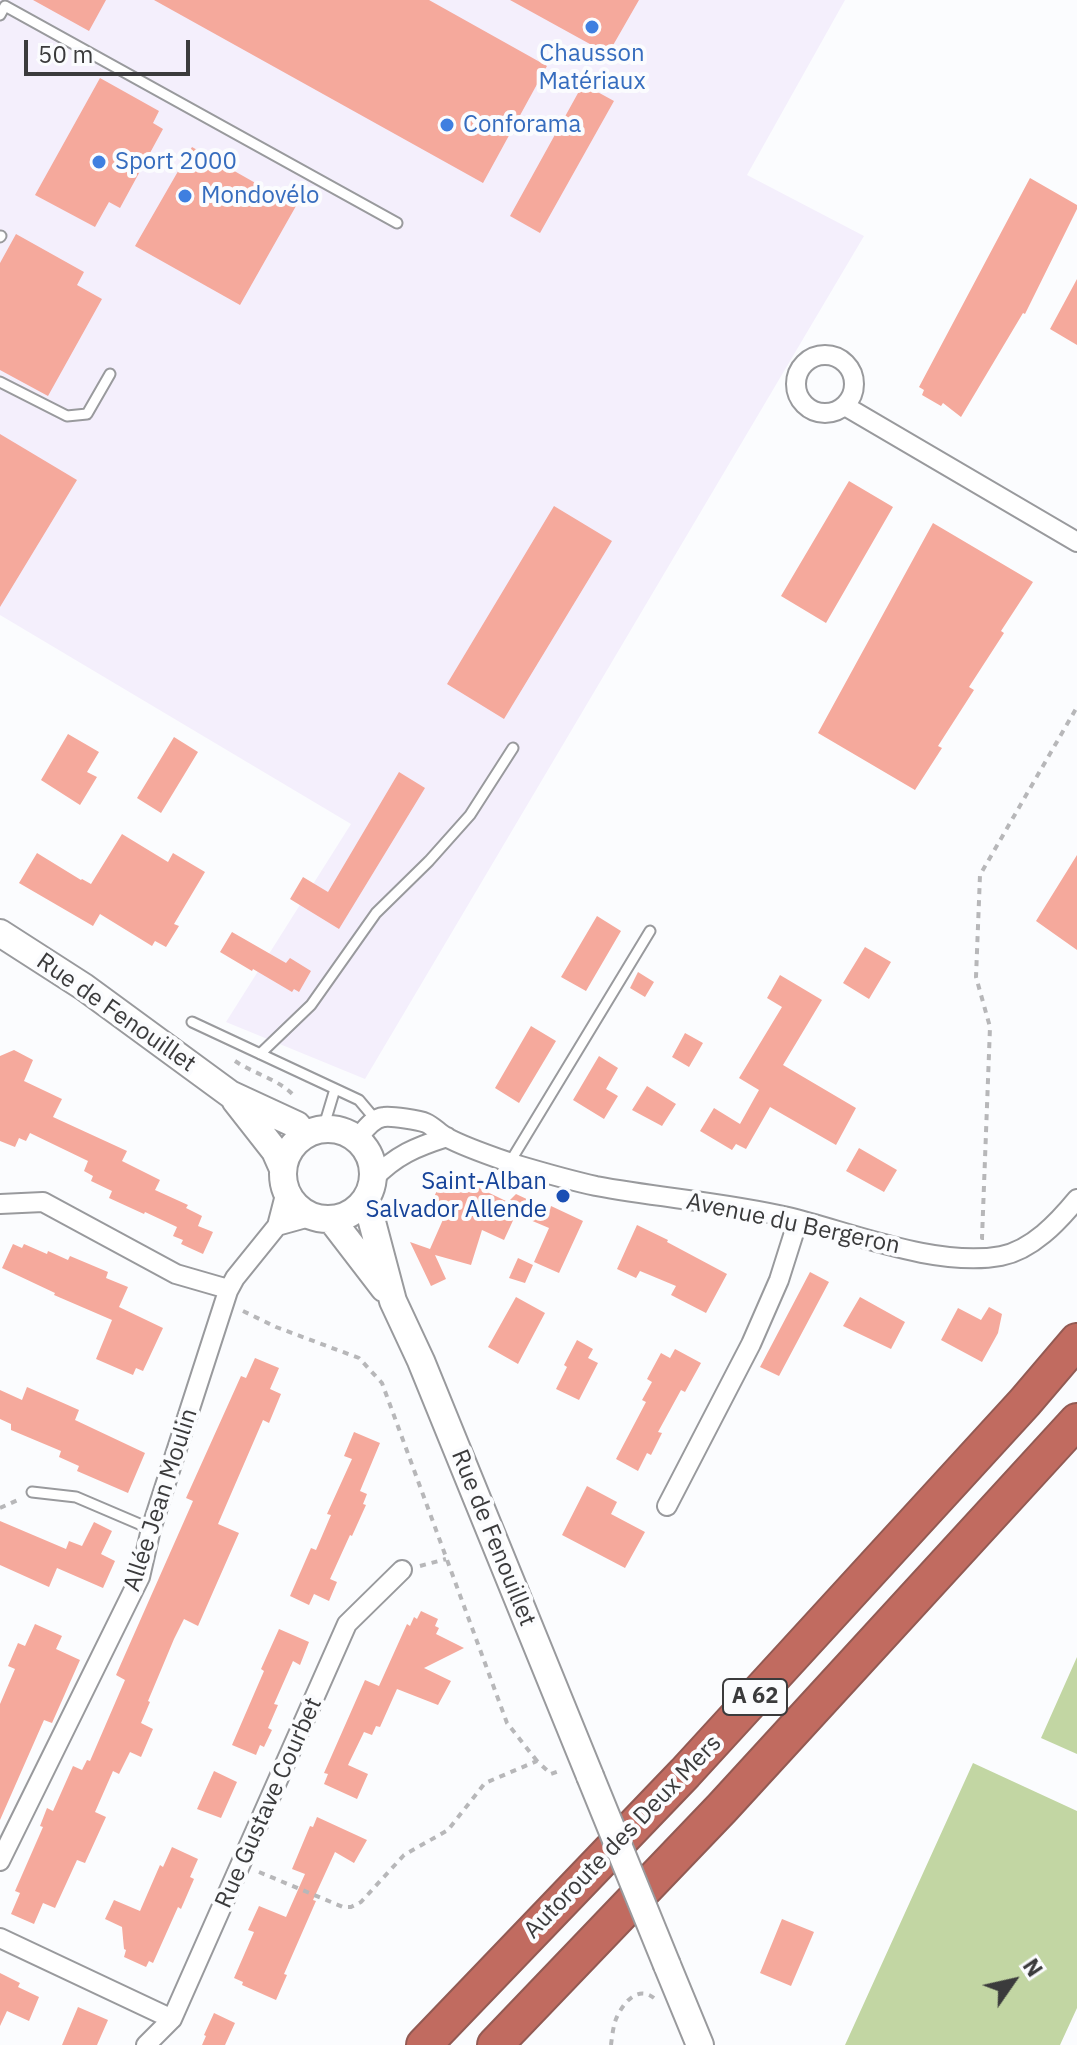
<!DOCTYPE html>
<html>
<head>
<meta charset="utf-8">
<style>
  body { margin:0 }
  #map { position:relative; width:1077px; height:2045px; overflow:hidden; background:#fbfcfe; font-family:"IBM Plex Sans",sans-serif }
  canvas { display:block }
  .north { position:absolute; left:973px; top:1941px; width:80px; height:80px; -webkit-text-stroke:6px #fbfcfe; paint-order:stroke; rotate:56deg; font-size:22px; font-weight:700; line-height:32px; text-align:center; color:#3b3b3c }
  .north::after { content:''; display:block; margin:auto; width:28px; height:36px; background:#3b3b3c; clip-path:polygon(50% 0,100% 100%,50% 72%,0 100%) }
  .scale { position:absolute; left:24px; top:40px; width:166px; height:36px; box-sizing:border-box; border:4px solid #3b3b3c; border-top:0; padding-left:10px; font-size:24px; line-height:28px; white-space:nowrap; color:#3b3b3c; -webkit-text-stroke:6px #fbfcfe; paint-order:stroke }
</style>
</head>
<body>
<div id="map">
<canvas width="1077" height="2045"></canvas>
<div class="north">N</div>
<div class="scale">50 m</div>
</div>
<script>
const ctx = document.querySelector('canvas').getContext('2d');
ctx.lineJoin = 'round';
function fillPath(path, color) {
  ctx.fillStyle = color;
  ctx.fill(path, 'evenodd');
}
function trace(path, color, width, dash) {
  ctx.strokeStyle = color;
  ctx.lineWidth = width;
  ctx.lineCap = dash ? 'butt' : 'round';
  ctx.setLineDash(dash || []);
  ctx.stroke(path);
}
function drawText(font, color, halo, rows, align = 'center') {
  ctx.font = font + ' "IBM Plex Sans",sans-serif';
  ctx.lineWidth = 8;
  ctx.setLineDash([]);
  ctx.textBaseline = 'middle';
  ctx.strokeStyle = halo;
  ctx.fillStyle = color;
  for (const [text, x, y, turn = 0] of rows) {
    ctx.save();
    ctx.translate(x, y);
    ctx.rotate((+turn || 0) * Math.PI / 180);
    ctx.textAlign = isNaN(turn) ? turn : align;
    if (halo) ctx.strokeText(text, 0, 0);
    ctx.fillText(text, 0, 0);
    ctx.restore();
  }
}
fillPath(new Path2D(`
  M0,0H845L747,175L864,236L365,1079L226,1022L351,824L0,615Z`), '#f4effc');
fillPath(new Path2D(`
  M1077,1657V1754L1041,1738Z
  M973,1763L1077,1811V2008L1060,2045H845Z`), '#c2d6a3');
fillPath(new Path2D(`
  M33,0H106L89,31Z
  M154,0H429L547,66L483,183Z
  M510,0H639L608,54Z
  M100,78L159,111L153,123L163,129L120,208L109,202L95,227L35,195Z
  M583,84L614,101L540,233L510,216Z
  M192,147L296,206L240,305L135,246Z
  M1030,178L1077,205V209L1025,314L1023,313L961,417L943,403L941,406L922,395L924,390L919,387Z
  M16,234L84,272L77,285L102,299L48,396L0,370V263Z
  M1077,279V345L1050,329Z
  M0,434L77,480L0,607Z
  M849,481L893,507L826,623L781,596Z
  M554,506L612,541L504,719L447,684Z
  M933,523L1033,582L1001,631L1004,633L969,687L974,690L938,746L942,748L915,790L818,733Z
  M68,734L99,752L87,772L97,777L80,805L41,780Z
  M174,737L198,752L161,813L137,798Z
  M399,772L425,788L339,929L290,899L303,877L328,892Z
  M122,834L168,862L173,853L205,872L174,924L179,926L166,947L155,941L152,946L100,914L93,926L19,883L37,853L81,880L82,879L91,884Z
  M1077,855V950L1036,921Z
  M597,916L621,931L586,991L561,977Z
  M232,932L286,963L290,958L311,971L299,992L294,989L292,992L253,969L252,971L220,952Z
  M865,947L891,962L869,999L843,983Z
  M638,972L654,982L645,997L630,988Z
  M780,975L822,1000L783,1065L856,1108L836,1145L770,1107L746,1149L736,1144L732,1150L700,1131L714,1108L740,1124L759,1090L739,1078L782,1007L767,998Z
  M531,1026L556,1041L519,1103L495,1088Z
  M685,1033L703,1043L689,1067L672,1057Z
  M14,1050L33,1060L24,1081L62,1099L53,1117L127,1151L122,1161L160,1180L155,1190L188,1205L186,1208L202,1216L198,1226L213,1232L203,1254L181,1244L183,1240L173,1236L177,1227L145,1212L144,1214L109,1198L112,1191L91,1181L93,1176L84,1171L88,1161L30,1133L26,1141L19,1138L15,1147L0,1141V1056Z
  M599,1056L618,1068L606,1089L618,1096L604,1119L573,1100Z
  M647,1086L676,1104L662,1126L632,1110Z
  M859,1148L897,1170L884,1192L846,1171Z
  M444,1175L459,1182L465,1177L481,1184L479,1188L508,1202L516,1194L550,1210L551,1206L583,1221L559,1273L534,1262L549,1228L516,1214L504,1240L482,1230L471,1265L435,1255L446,1279L431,1286L410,1242L430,1249L445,1215L429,1208Z
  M637,1225L668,1240L667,1242L727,1274L706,1313L671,1295L676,1286L640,1271L636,1278L617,1269Z
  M13,1244L22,1248L24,1244L47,1254L48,1251L68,1260L70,1256L108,1272L106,1278L128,1287L119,1307L163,1328L143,1371L136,1368L133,1375L96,1359L112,1320L54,1295L55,1293L2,1268Z
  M518,1258L533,1265L525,1283L509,1278Z
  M810,1272L829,1282L779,1376L760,1367Z
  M516,1297L545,1313L518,1364L488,1347Z
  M860,1297L905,1322L891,1349L843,1326Z
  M989,1307L1002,1314L998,1333L982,1362L941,1340L958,1308L981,1320Z
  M577,1340L593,1349L588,1358L598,1363L579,1400L556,1389L567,1367L564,1365Z
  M675,1349L701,1363L685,1392L681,1390L658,1432L662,1433L651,1455L647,1453L638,1471L616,1459L646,1402L642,1400L652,1382L647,1379L661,1353L670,1358Z
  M255,1358L279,1368L270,1389L281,1394L269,1423L263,1420L218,1524L239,1533L198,1626L184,1619L174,1639L148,1701L150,1702L141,1723L153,1729L141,1757L130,1752L119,1774L113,1771L95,1812L106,1817L85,1863L77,1860L55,1908L43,1903L34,1924L11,1914L20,1893L15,1891L43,1827L40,1826L47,1808L53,1811L73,1766L82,1770L87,1760L90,1761L125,1680L116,1675L193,1501L186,1498L241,1376L246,1378Z
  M27,1387L79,1410L75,1420L145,1453L128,1493L77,1471L79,1466L59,1457L61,1451L11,1430V1424L0,1419V1390L22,1400Z
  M354,1432L380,1443L360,1491L367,1494L363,1504L366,1505L352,1536L350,1535L330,1579L337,1582L329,1601L314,1594L309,1605L290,1596L311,1548L316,1550L331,1515L327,1514L352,1459L344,1456Z
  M587,1486L617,1502L611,1514L645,1532L625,1568L562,1535Z
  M0,1521L66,1549L69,1541L82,1546L94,1522L112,1531L101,1554L115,1561L103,1588L57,1568L49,1587L0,1565Z
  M421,1611L438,1619L435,1626L439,1628L436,1634L464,1648L424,1668L451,1681L438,1705L397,1689L380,1727L376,1726L372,1735L364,1732L348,1765L368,1774L357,1799L324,1784L328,1774L324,1773L365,1680L379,1686L407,1624L410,1626L414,1617L417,1619Z
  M35,1624L62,1636L56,1649L80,1660L52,1723L44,1720L0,1820V1704L15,1669L8,1666L18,1643L25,1646Z
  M279,1629L309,1642L300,1665L293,1661L274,1704L278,1705L268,1728L272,1730L264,1747L260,1745L256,1755L232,1745L264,1671L261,1669Z
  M214,1771L237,1782L221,1818L197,1809Z
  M317,1817L367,1840L354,1863L335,1852L313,1900L316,1901L284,1974L287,1975L276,2000L242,1985L243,1982L234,1978L254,1932L248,1930L259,1906L286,1917L305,1874L292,1869L310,1826L313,1827Z
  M172,1847L198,1859L190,1877L194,1879L181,1909L178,1907L153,1963L149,1961L146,1967L124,1957L126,1950L124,1949L122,1927L105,1919L114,1900L140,1911L160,1865L163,1867Z
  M782,1919L814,1932L791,1986L760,1973Z
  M0,1973L20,1983L18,1987L39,1997L29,2021L7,2011L0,2026Z
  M78,2007L108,2020L97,2045H62Z
  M214,2013L235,2023L225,2045H202L206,2036L204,2035Z`), '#f5a99c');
const lane = new Path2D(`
  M0,15L5,6L397,223
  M0,237L1,236
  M0,382L67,416L87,414L110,374
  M192,1022L359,1100L375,1119
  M260,1054L311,1005L376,913L429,861L470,815L513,748
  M323,1129L335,1089
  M510,1162L650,931
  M32,1492L76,1497L151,1529`);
const street = new Path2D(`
  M796 384a29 29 0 1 1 58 0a29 29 0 1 1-58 0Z
  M845,406L1077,542
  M357,1139C364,1131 372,1118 384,1117C392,1116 419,1120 426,1123C433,1126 439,1133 446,1137C464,1147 494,1157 514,1164C541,1172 568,1180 596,1186C660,1198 724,1202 788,1217C850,1232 937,1268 1001,1256C1032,1250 1058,1222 1077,1199
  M373,1179C396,1155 416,1147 447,1137
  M0,1204L43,1202L176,1274L221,1287L228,1291
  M277,1226L313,1216
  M667,1506L751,1344L779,1280L798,1220
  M0,1861L140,1577L151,1529L228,1291L235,1278L277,1226L286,1191
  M0,1938L172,2019
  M146,2045L172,2019L347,1624L402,1570`);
const secondary = new Path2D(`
  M0,933L84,987L230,1094L297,1125L305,1135
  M235,1100L275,1151L283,1169
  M283 1174a45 45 0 1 1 90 0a45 45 0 1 1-90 0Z
  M366,1199L393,1301L421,1361L590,1776
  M331,1219L384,1288
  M667,1965L700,2045`);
const highway = new Path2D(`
  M424,2045L685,1773L1025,1402L1077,1341
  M495,2045L722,1808L1077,1421`);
trace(lane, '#999a9d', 13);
trace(street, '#999a9d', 22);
trace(secondary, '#999a9d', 30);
trace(highway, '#925a53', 38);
trace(new Path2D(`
  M235,1061C254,1074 281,1080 295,1097
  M984,1238H982L990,1027L976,977L980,875L1077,707
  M243,1311L276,1327L359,1358L382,1383L507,1723L537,1761
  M0,1508L20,1499
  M420,1566L446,1559
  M259,1872L343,1907H351L361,1902L404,1855L448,1830L485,1783L537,1761L551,1774L562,1770
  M611,2045C612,2037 613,2027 616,2019C623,2003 637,1985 654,1998`), '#b7b7b9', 4, [6, 6]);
trace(lane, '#fff', 9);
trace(street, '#fff', 18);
trace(secondary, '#fff', 26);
trace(highway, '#c16b60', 34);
const secondaryBridge = new Path2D(`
  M590,1776L667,1965`);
trace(secondaryBridge, '#999a9d', 30, []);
trace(secondaryBridge, '#fff', 26);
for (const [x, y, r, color] of [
  [592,27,8,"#3f7fe0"],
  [447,125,8,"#3f7fe0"],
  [99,162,8,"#3f7fe0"],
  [185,196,8,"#3f7fe0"],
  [563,1196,8,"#1a4fb4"]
]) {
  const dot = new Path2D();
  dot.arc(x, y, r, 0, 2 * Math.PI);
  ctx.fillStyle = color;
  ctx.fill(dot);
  trace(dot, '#fbfcfe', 3);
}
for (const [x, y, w] of [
  [755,1697,64]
]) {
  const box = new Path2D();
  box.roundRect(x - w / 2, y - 18, w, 36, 6);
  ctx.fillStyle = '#fbfcfe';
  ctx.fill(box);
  trace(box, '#3b3b3c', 2);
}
drawText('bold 22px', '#3b3b3c', null, [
  ["A 62",755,1697]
]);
drawText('24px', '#366cbe', '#fbfcfe', [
  ["Chausson",592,54,"center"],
  ["Matériaux",592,82,"center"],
  ["Conforama",463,125],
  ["Sport 2000",115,162],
  ["Mondovélo",201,196]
], 'left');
drawText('24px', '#3b3b3c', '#fbfcfe', [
  ["Rue de Fenouillet",116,1013,35],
  ["Avenue du Bergeron",793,1224,12],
  ["Allée Jean Moulin",161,1500,-72],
  ["Rue de Fenouillet",493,1538,68],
  ["Rue Gustave Courbet",269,1803,-66],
  ["Autoroute des Deux Mers",623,1837,-46]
]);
drawText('24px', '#164399', '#fbfcfe', [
  ["Saint-Alban",547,1182],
  ["Salvador Allende",547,1210]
], 'right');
</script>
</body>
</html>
